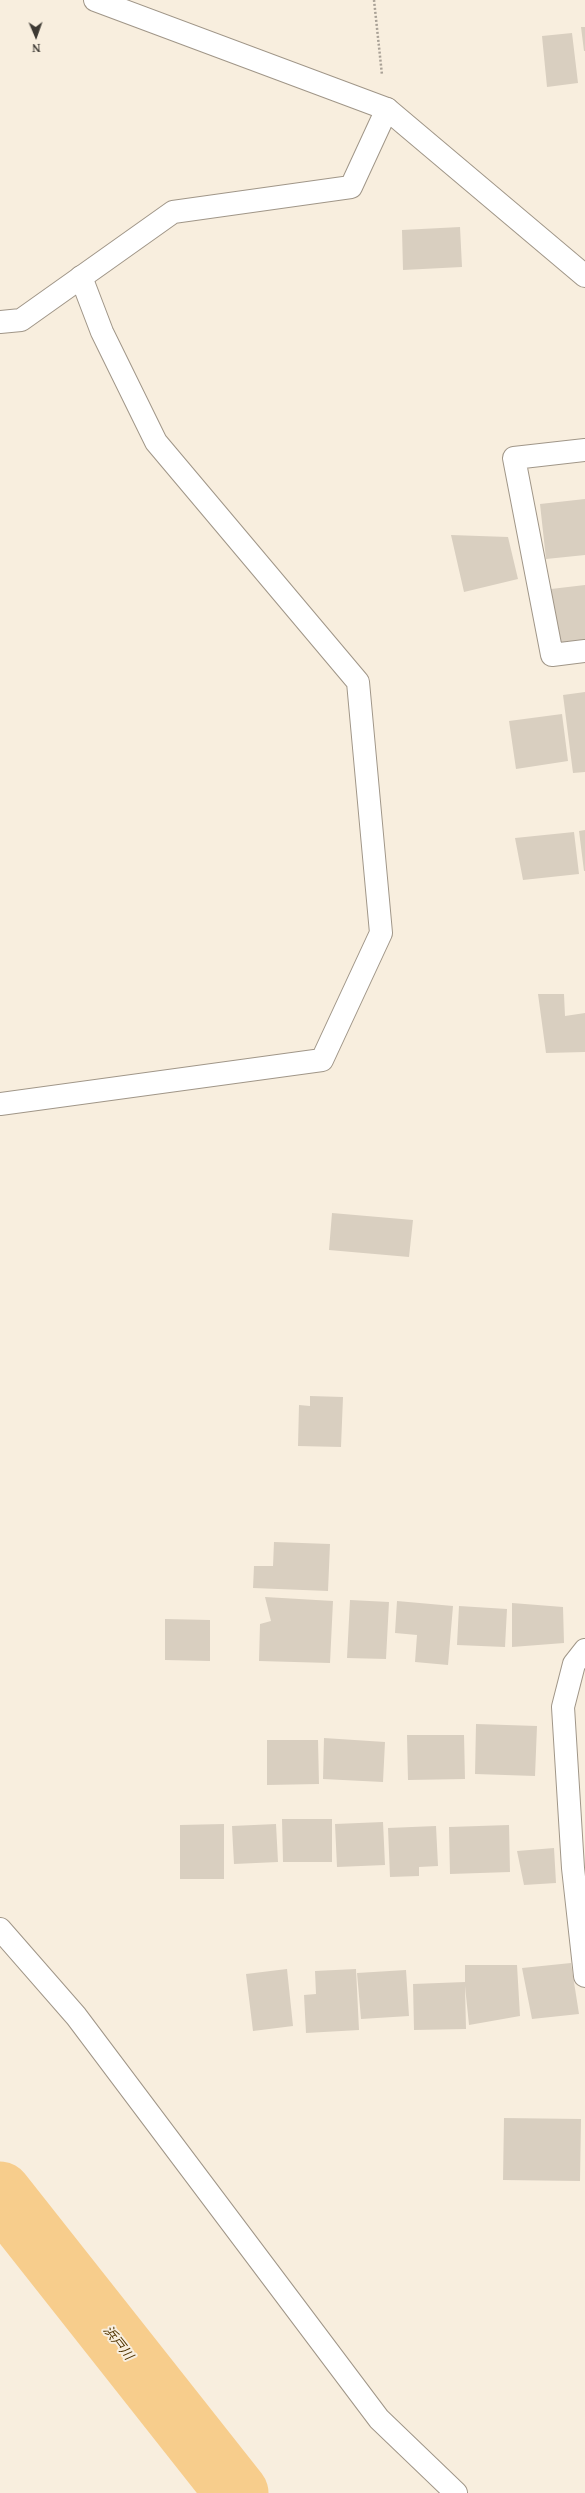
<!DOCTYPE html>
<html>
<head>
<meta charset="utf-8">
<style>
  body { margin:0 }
  #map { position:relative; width:585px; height:2493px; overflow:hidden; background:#f8eede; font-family:"Noto Serif",serif }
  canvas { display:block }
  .north { position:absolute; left:16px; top:16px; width:40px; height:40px; -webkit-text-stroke:3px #f8eede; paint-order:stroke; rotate:178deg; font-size:11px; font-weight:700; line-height:16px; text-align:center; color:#3d3933 }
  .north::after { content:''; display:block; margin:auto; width:14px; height:18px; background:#3d3933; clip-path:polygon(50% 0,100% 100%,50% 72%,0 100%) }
</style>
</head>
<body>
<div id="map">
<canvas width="585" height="2493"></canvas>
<div class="north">N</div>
</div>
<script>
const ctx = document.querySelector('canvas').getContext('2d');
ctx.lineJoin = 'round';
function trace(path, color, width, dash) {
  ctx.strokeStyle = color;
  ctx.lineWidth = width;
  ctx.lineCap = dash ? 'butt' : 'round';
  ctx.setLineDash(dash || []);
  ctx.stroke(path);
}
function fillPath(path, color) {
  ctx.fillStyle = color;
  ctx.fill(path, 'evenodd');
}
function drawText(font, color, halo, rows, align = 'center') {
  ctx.font = font + ' "Noto Serif","Noto Sans JP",serif';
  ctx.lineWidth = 4;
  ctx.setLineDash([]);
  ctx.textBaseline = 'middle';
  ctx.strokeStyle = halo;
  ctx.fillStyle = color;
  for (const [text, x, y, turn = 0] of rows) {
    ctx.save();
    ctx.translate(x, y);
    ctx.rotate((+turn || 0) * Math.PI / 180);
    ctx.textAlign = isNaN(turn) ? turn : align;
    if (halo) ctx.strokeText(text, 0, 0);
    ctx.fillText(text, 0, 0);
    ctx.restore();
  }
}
trace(new Path2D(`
  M0,2193L237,2493`), '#f7cd8c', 63);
fillPath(new Path2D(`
  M581,27H585V51H584Z
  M572,33L578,83L547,87L542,36Z
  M460,227L462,267L403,270L402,230Z
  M585,499V555L546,559L540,504Z
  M451,535L508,537L518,579L464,592Z
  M585,585V642L557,645L551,589Z
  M585,692V772L573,773L563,695Z
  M562,714L568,761L516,769L509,721Z
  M585,830V871H584L579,831Z
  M574,832L579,874L523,880L515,838Z
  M538,994H564L565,1016L585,1013V1052L546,1053Z
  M332,1213L413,1220L409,1257L329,1250Z
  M310,1396L343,1397L341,1447L298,1446L299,1405L310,1406Z
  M274,1542L330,1544L328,1591L253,1588L254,1566H273Z
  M265,1597L333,1601L330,1663L259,1661L260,1624L271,1621Z
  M350,1600L389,1602L386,1659L347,1658Z
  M397,1601L453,1606L448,1665L415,1662L417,1635L395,1633Z
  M512,1603L563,1607L564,1643L512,1647Z
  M459,1606L507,1609L505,1647L457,1645Z
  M165,1619L210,1620V1661L165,1660Z
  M476,1724L537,1726L535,1776L475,1774Z
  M407,1735H464L465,1779L408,1780Z
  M324,1738L385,1742L383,1782L323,1779Z
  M267,1740H318L319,1784L267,1785Z
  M282,1819H332V1862H283Z
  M383,1822L385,1865L337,1867L335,1824Z
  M224,1824V1879H180V1825Z
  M276,1824L278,1862L234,1864L232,1826Z
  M509,1825L510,1872L450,1874L449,1827Z
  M436,1826L438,1866L419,1867V1876L390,1877L388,1828Z
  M554,1848L556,1883L524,1885L517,1851Z
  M571,1963L579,2014L532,2019L522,1968Z
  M465,1965H517L520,2016L469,2025L465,1986L466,2029L414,2030L413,1984L465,1982Z
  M287,1969L293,2026L253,2031L246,1974Z
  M356,1969L359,2030L306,2033L304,1995L316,1994L315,1971Z
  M406,1970L409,2016L361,2019L357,1973Z
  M504,2118L581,2119L580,2181L503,2180Z`), '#d9cfc0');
const street = new Path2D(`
  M95,0L387,109L585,276
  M585,450L514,458L552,655L585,651
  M0,1104L322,1060L381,933L358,682L156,442L102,332L81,277
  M585,1650L574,1664L563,1707L573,1868L585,1976
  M0,1929L76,2016L379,2419L456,2493`);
const secondary = new Path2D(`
  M0,322L21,320L173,212L351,187L387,109`);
trace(street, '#a09688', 24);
trace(secondary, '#a09688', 24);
trace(new Path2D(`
  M374,0L382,75`), '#a9a196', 2.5, [2, 2]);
trace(street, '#fff', 22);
trace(secondary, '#fff', 22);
drawText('italic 13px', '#503400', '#f8eede', [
  ["浜戸川",118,2343,52]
]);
</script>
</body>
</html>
